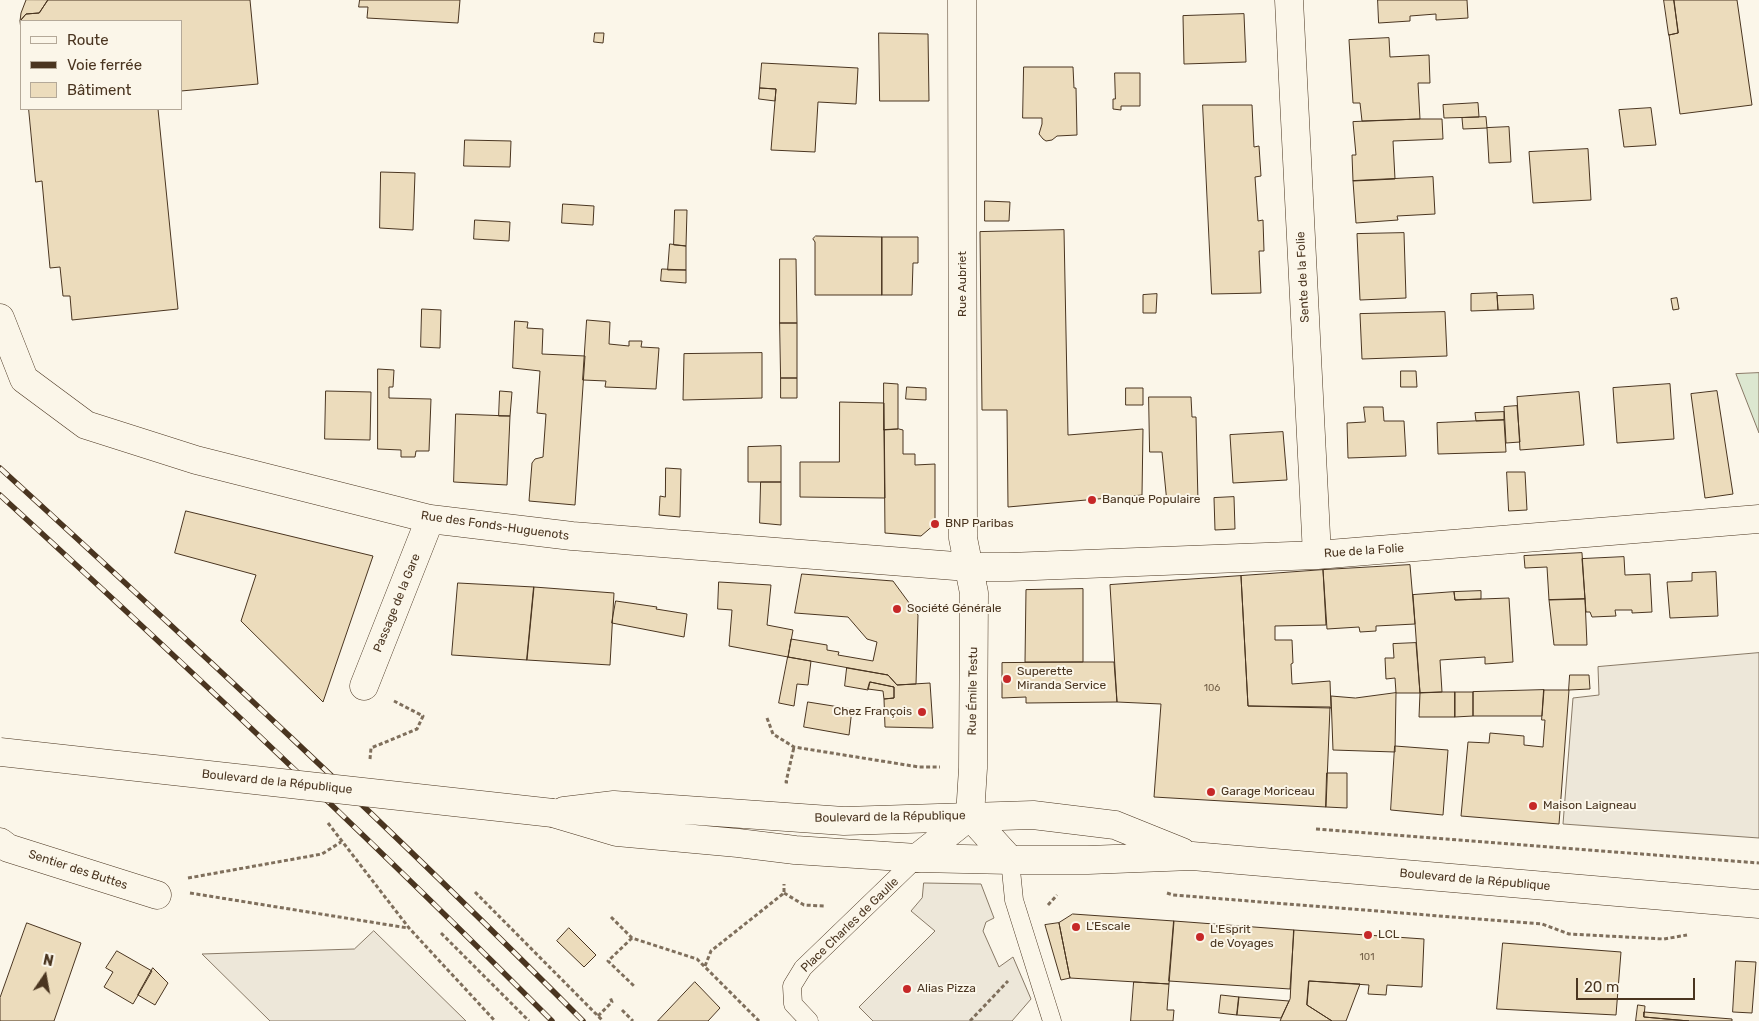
<!DOCTYPE html>
<html>
<head>
<meta charset="utf-8">
<style>
  body { margin:0 }
  #map { position:relative; width:1759px; height:1021px; overflow:hidden; background:#fbf6e9; font-family:Rubik,sans-serif }
  canvas { display:block }
  .legend { position:absolute; left:20px; top:20px; width:162px; height:90px; box-sizing:border-box; background:#fbf6e9; border:1px solid #b4a999; margin:0; padding:6px 9px; list-style:none; font-size:15px; color:#4a3520 }
  .legend li { display:flex; align-items:center; gap:10px; height:25px }
  .legend b { width:25px; border:1px solid #b4a999 }
  .north { position:absolute; left:20px; top:951px; width:50px; height:50px; -webkit-text-stroke:4px #fbf6e9; paint-order:stroke; rotate:12deg; font-size:14px; font-weight:700; line-height:20px; text-align:center; color:#4a3520 }
  .north::after { content:''; display:block; margin:auto; width:18px; height:22px; background:#4a3520; clip-path:polygon(50% 0,100% 100%,50% 72%,0 100%) }
  .scale { position:absolute; left:1576px; top:978px; width:119px; height:22px; box-sizing:border-box; border:2px solid #4a3520; border-top:0; padding-left:6px; font-size:15px; line-height:18px; white-space:nowrap; color:#4a3520; -webkit-text-stroke:4px #fbf6e9; paint-order:stroke }
</style>
</head>
<body>
<div id="map">
<canvas width="1759" height="1021"></canvas>
<ul class="legend">
<li><b style="height:6px;background:#fbf6e9"></b>Route</li>
<li><b style="height:6px;background:#4a3520"></b>Voie ferrée</li>
<li><b style="height:14px;background:#ecdcbc"></b>Bâtiment</li>
</ul>
<div class="north">N</div>
<div class="scale">20 m</div>
</div>
<script>
const ctx = document.querySelector('canvas').getContext('2d');
ctx.lineJoin = 'round';
function fillPath(path, color) {
  ctx.fillStyle = color;
  ctx.fill(path, 'evenodd');
}
function trace(path, color, width, dash) {
  ctx.strokeStyle = color;
  ctx.lineWidth = width;
  ctx.lineCap = dash ? 'butt' : 'round';
  ctx.setLineDash(dash || []);
  ctx.stroke(path);
}
function drawText(font, color, halo, rows, align = 'center') {
  ctx.font = font + ' Rubik,sans-serif';
  ctx.lineWidth = 4;
  ctx.setLineDash([]);
  ctx.textBaseline = 'middle';
  ctx.strokeStyle = halo;
  ctx.fillStyle = color;
  for (const [text, x, y, turn = 0] of rows) {
    ctx.save();
    ctx.translate(x, y);
    ctx.rotate((+turn || 0) * Math.PI / 180);
    ctx.textAlign = isNaN(turn) ? turn : align;
    if (halo) ctx.strokeText(text, 0, 0);
    ctx.fillText(text, 0, 0);
    ctx.restore();
  }
}
const green = new Path2D(`
  M1759,373V433L1736,374Z`);
fillPath(green, '#dce7d0');
trace(green, '#887966', 1);
const parking = new Path2D(`
  M1759,653V838L1563,824L1573,698L1599,695L1598,667Z
  M924,883L981,884L994,918L986,922L983,931L999,967L1013,957L1031,999L1012,1021H873L859,1007L935,931L911,911L922,898Z
  M374,931L466,1021H270L202,954L354,949Z`);
fillPath(parking, '#ede7d9');
trace(parking, '#887966', 1);
const building = new Path2D(`
  M48,0L39,13L26,14L20,21L21,13L26,0Z
  M48,0H250L258,84L181,91V21H21V30L20,21L26,14L39,13Z
  M360,0H460L458,23L367,18L368,7H359Z
  M1378,0H1467L1468,18L1436,20V14L1410,16V21L1379,23Z
  M1664,0H1674L1678,33L1669,35Z
  M1674,0H1737L1752,105L1680,114L1669,35L1678,33Z
  M1244,14L1246,62L1184,64L1183,16Z
  M595,33H604L603,43L594,42Z
  M879,33L928,34L929,101H880Z
  M1389,38L1390,57L1429,55L1430,83H1418L1420,119L1362,121L1360,103H1353L1349,40Z
  M762,63L858,68L856,104L818,102L815,152L771,150L776,89L760,88Z
  M1024,67H1073L1074,88H1076L1077,135L1057,136L1052,140L1046,141L1043,139L1039,134L1042,124V118H1023Z
  M1115,73H1140V106H1121V110L1113,109V99H1115Z
  M760,88L776,89L775,101L759,99Z
  M1478,103L1479,117L1444,118L1443,105Z
  M1203,105H1252L1254,147L1259,146L1261,176L1255,177L1258,221L1263,220L1264,251H1259L1261,293L1212,294Z
  M1651,108L1656,145L1624,147L1619,110Z
  M29,109H158L178,309L72,320L70,296H63L60,267L50,268L42,181L36,182Z
  M1486,117L1487,128L1463,129L1462,118Z
  M1420,119H1442L1443,139L1393,141L1395,179L1353,181L1352,155H1356L1353,122Z
  M1509,127L1511,162L1489,163L1487,128Z
  M465,140L511,141L510,167L464,166Z
  M1588,149L1591,200L1533,203L1529,152Z
  M381,172L415,173L413,230L380,228Z
  M1433,177L1435,214L1397,216L1398,220L1356,223L1353,181Z
  M985,201L1010,202L1009,221H985Z
  M563,204L594,206L593,225L562,223Z
  M675,210H687L686,246L674,245Z
  M475,220L510,222L509,241L474,239Z
  M1064,230L1068,435L1143,429L1142,495L1008,507L1007,410H982L980,232Z
  M1404,233L1406,298L1360,300L1357,234Z
  M816,236L882,237V295H815V242L813,239Z
  M882,237H918V263H913L912,295H882Z
  M670,244L686,246V270H668Z
  M780,259H796L797,323H780Z
  M662,269L686,270V283L661,281Z
  M1497,293L1498,310L1471,311V294Z
  M1157,294L1156,313H1143V295Z
  M1533,295L1534,309L1498,310L1497,296Z
  M1677,298L1679,309L1673,310L1671,299Z
  M422,309L441,310L440,348L421,347Z
  M1445,312L1447,356L1362,359L1360,314Z
  M587,320L610,322L609,344L629,346V341H642L641,347L659,348L656,389L605,387L606,381L583,380Z
  M515,321L528,322L527,328L543,329L542,354L585,356L575,505L529,501L532,463L535,459L543,457L546,414L537,413L540,371L513,368Z
  M780,323H797V378H781Z
  M762,353V398L683,400L684,354Z
  M378,369L394,370L393,387H389V398L431,399L429,451H416L415,457H401V450L378,449Z
  M1401,371H1416L1417,387H1401Z
  M781,378H797V398H781Z
  M884,383L898,384V429L884,430Z
  M1670,384L1674,439L1617,443L1613,388Z
  M907,387L926,388V400L906,399Z
  M1126,388H1143V405H1126Z
  M326,391L371,392L370,440L325,439Z
  M500,391L512,392L510,416H499Z
  M1717,391L1733,494L1705,498L1691,394Z
  M1579,392L1584,445L1520,450L1517,397Z
  M1149,397H1191L1192,417H1196L1198,502L1167,503L1162,452H1150Z
  M840,402L884,403L885,498L800,497V462H839Z
  M1517,406L1520,442L1506,443L1504,407Z
  M1364,407H1383L1384,421H1404L1406,456L1348,458L1347,423L1365,422Z
  M1504,412V420L1476,421L1475,413Z
  M456,414L510,416L507,485L454,482Z
  M1504,420L1506,452L1438,454L1437,423Z
  M899,429L903,430V454H915V465L935,464V524L921,536L885,533L884,430Z
  M1283,432L1287,480L1233,483L1230,435Z
  M781,446V482H748V447Z
  M666,468L681,469L680,517L659,515L660,496L665,497Z
  M1507,472H1525L1527,510L1509,511Z
  M761,482H781V525L760,523Z
  M1234,497L1235,529L1215,530L1214,498Z
  M186,511L373,556L323,702L241,621L256,575L175,553Z
  M1582,553L1585,599L1549,600L1547,567L1525,568L1524,556Z
  M1624,557L1625,575L1650,574L1652,612L1632,613V610H1615L1616,616L1592,617L1590,612H1586L1582,559Z
  M1410,565L1415,624L1376,626V631L1360,632L1359,627L1327,629L1323,570Z
  M1323,570L1326,625L1275,626V640H1292L1293,663L1291,664L1292,684L1330,681L1331,708L1248,706L1241,576Z
  M1716,572L1718,616L1670,618L1667,582L1692,581V573Z
  M802,574L893,581L918,615L916,684L897,685L888,675L788,657L791,639L827,645V650L839,652L838,655L873,661L877,642L867,639L848,617L795,613Z
  M1241,576L1248,706L1330,707L1326,807L1154,797L1161,704L1117,702L1110,585Z
  M719,582L771,585L767,625L793,630L788,657L729,646L732,610L718,609Z
  M458,583L534,587L527,660L452,655Z
  M534,587L614,593L610,665L527,660Z
  M1083,589V662H1025L1026,590Z
  M1481,591V599L1455,600L1454,592Z
  M1454,592L1455,600L1509,598L1513,662L1485,664V657L1440,660L1442,692L1420,693L1413,595Z
  M1585,599L1587,645H1554L1549,600Z
  M616,601L657,607L656,609L687,614L684,637L612,623Z
  M1416,643L1420,693H1396L1395,678L1386,679L1385,658H1394L1393,644Z
  M788,657L811,661L808,685L797,684L794,706L779,703Z
  M1083,662H1114L1117,702L1026,703V697L1002,698V663Z
  M847,668L888,675L897,685L930,683L933,728L885,727L884,699L894,698V687L870,682L868,690L845,686Z
  M1570,675H1589L1590,689L1569,690Z
  M870,682L894,687V698L884,699L883,691L868,689Z
  M1544,690L1542,716H1473V692Z
  M1544,690H1569L1559,824L1461,816L1468,742L1489,743L1490,733L1524,736V745L1543,747L1545,720H1542Z
  M1442,692H1455V717H1419L1420,693Z
  M1455,692H1473V716L1455,717Z
  M1396,693L1395,752L1333,750L1331,696L1355,698Z
  M808,702L852,709L849,735L804,727Z
  M1395,746L1448,750L1443,815L1391,810Z
  M1327,773H1347V808L1326,807Z
  M1073,914L1174,921L1169,984L1070,978L1059,923Z
  M1174,921L1294,930L1290,989L1169,981Z
  M27,923L81,943L54,1021H0V998Z
  M1059,923L1070,978L1061,980L1045,925Z
  M569,928L596,955L584,967L557,941Z
  M1294,930L1424,939L1422,987L1387,985L1386,995L1368,994L1369,985L1309,981L1307,1005L1332,1021H1280L1290,999Z
  M1503,943L1621,952L1616,1015L1497,1009Z
  M117,951L152,971L133,1004L104,987L113,972L106,968Z
  M1736,961L1756,962L1752,1013L1733,1012Z
  M153,968L168,983L155,1005L138,995Z
  M1309,981L1360,984L1346,1021H1332L1307,1005Z
  M695,982L720,1008L708,1021H658Z
  M1134,982L1169,984L1167,1010H1174L1173,1021H1131Z
  M1221,995L1239,997L1237,1015L1219,1013Z
  M1239,997L1289,1001L1281,1018L1237,1015Z
  M1638,1005L1645,1006L1644,1017L1689,1021H1636Z
  M1644,1012L1732,1019V1021H1689L1644,1017Z`);
fillPath(building, '#ecdcbc');
trace(building, '#4a3520', 1);
const service = new Path2D(`
  M1010,860L1014,900L1052,1021
  M809,1021L793,1004L792,986L803,968L917,858`);
const minor = new Path2D(`
  M962,0L963,538L974,593L973,768L970,816
  M1289,0L1317,555
  M0,318L24,379L86,425L196,460L430,519L572,536L968,567H1009L1317,555L1759,519
  M364,686L430,519
  M970,816L1010,860
  M0,842L8,848L157,895
  M917,858L970,816`);
const primary = new Path2D(`
  M564,811L614,805L844,821L1033,815L1115,825L1182,852
  M553,813L617,832L738,843L795,850L917,858L1010,860H1088L1192,856L1759,904`);
trace(service, '#4a3520', 19);
trace(minor, '#4a3520', 29);
trace(primary, '#4a3520', 29);
trace(new Path2D(`
  M767,718L773,734L794,747L919,767H940
  M370,759L371,748L417,729L423,716L394,701
  M788,782H786L794,747
  M328,823L409,928L495,1021
  M1316,829L1759,863
  M188,878L322,854L341,842
  M475,892L603,1021
  M190,893L408,928
  M784,893L804,905L824,906
  M1167,893L1173,895L1542,924L1569,934L1664,939L1687,935
  M1048,905L1057,895
  M611,917L632,938L697,959L759,1021
  M441,933L529,1021
  M632,938L608,961L634,986
  M705,966L711,951L784,893V884
  M622,1010L633,1021
  M598,1016L612,1002L610,997
  M970,1021L1008,981`), '#7f6f5c', 3, [4, 2.5]);
trace(service, '#fbf6e9', 18);
trace(minor, '#fbf6e9', 28);
trace(primary, '#fbf6e9', 28);
const rail = new Path2D(`
  M0,468C198,649 394,831 583,1021
  M0,495C188,667 373,841 552,1021`);
trace(rail, '#4a3520', 5.5);
trace(rail, '#fbf6e9', 4, [11]);
const primaryBridge = new Path2D(`
  M0,752L553,813`);
trace(primaryBridge, '#4a3520', 29, []);
trace(primaryBridge, '#fbf6e9', 28);
for (const [x, y, r, color] of [
  [1092,500,5,"#c62828"],
  [935,524,5,"#c62828"],
  [897,609,5,"#c62828"],
  [1007,679,5,"#c62828"],
  [922,712,5,"#c62828"],
  [1211,792,5,"#c62828"],
  [1533,806,5,"#c62828"],
  [1076,927,5,"#c62828"],
  [1368,935,5,"#c62828"],
  [1200,937,5,"#c62828"],
  [907,989,5,"#c62828"]
]) {
  const dot = new Path2D();
  dot.arc(x, y, r, 0, 2 * Math.PI);
  ctx.fillStyle = color;
  ctx.fill(dot);
  trace(dot, '#fbf6e9', 2);
}
drawText('10px', '#725f47', null, [
  ["106",1212,688],
  ["101",1367,957]
]);
drawText('12px', '#4a3520', '#fbf6e9', [
  ["Sente de la Folie",1303,277,-93],
  ["Rue Aubriet",963,284,-90],
  ["Rue des Fonds-Huguenots",495,526,8],
  ["Rue de la Folie",1364,551,-4],
  ["Passage de la Gare",397,603,-68],
  ["Rue Émile Testu",973,691,-89],
  ["Boulevard de la République",277,782,6],
  ["Boulevard de la République",890,817,-1],
  ["Sentier des Buttes",78,870,18],
  ["Boulevard de la République",1475,880,5],
  ["Place Charles de Gaulle",850,925,-44]
]);
drawText('12px', '#4a3520', '#fbf6e9', [
  ["Banque Populaire",1102,500],
  ["BNP Paribas",945,524],
  ["Société Générale",907,609],
  ["Superette",1017,672],
  ["Miranda Service",1017,686],
  ["Chez François",912,712,"right"],
  ["Garage Moriceau",1221,792],
  ["Maison Laigneau",1543,806],
  ["L'Escale",1086,927],
  ["L'Esprit",1210,930],
  ["de Voyages",1210,944],
  ["LCL",1378,935],
  ["Alias Pizza",917,989]
], 'left');
</script>
</body>
</html>
